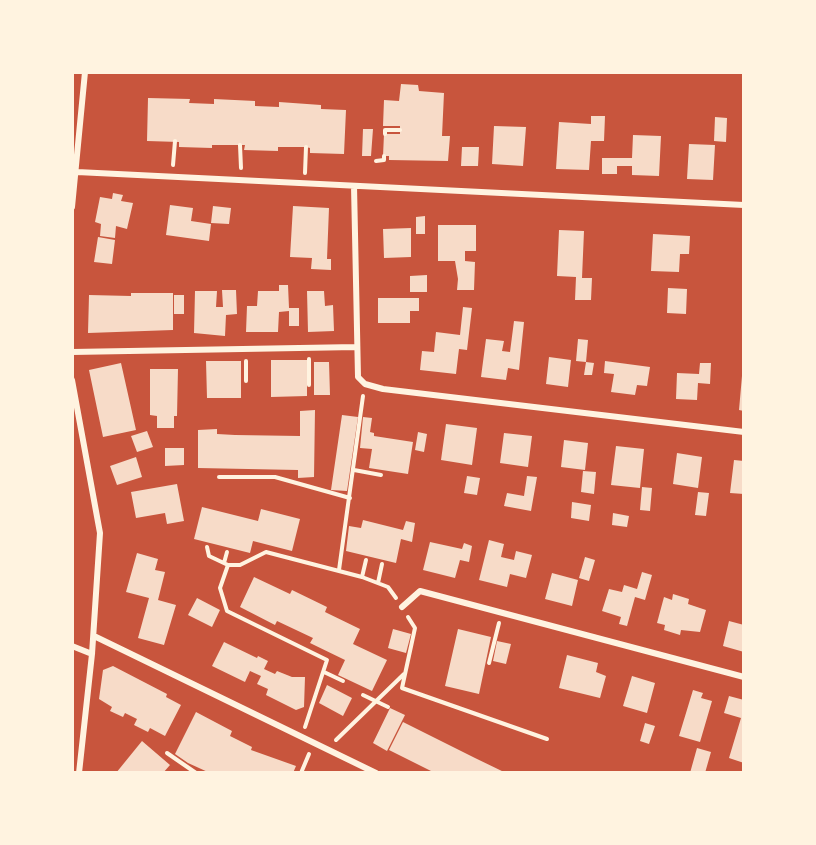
<!DOCTYPE html>
<html>
<head>
<meta charset="utf-8">
<style>
  body { margin:0 }
  #map { position:relative; width:816px; height:845px; overflow:hidden; background:#c8553d; font-family:"PT Sans",sans-serif }
  canvas { display:block }
  .frame { position:absolute; inset:0; border:74px solid #fff3e0; pointer-events:none }
</style>
</head>
<body>
<div id="map">
<canvas width="816" height="845"></canvas>
<div class="frame"></div>
</div>
<script>
const ctx = document.querySelector('canvas').getContext('2d');
ctx.lineJoin = 'round';
function fillPath(path, color) {
  ctx.fillStyle = color;
  ctx.fill(path, 'evenodd');
}
function trace(path, color, width, dash) {
  ctx.strokeStyle = color;
  ctx.lineWidth = width;
  ctx.lineCap = dash ? 'butt' : 'round';
  ctx.setLineDash(dash || []);
  ctx.stroke(path);
}
fillPath(new Path2D(`
  M401,84L418,85L419,91L444,93L442,136H450L448,161L389,160V156H383L384,134H400V126H383L384,100L399,101Z
  M148,98L190,99L189,103L214,104V99L255,101V106L279,107V102L321,105V109L346,110L344,154L310,153V148L306,147H278V151L244,150L245,145H212V148L179,147V142L147,141Z
  M591,116H605L604,141H591L589,170L556,169L559,122L591,124Z
  M715,117L727,118L726,142L714,141Z
  M494,126L526,127L523,166L492,164Z
  M363,129H373L371,156H362Z
  M633,135L661,136L659,176L632,175V166H617V174H602V158H632Z
  M689,144L715,145L713,180L687,179Z
  M462,147H479L478,166H461Z
  M113,193L123,195L121,201L133,203L127,229L116,226L115,238L100,236L101,224L95,222L100,197L112,199Z
  M170,205L193,208L191,221L211,224L209,241L166,235Z
  M213,206L231,208L229,224L211,223Z
  M293,206L329,208L327,259H331V270L311,269L312,258L290,257Z
  M425,216V234H416V217Z
  M438,225H476V251H465V261L475,262L474,290H457L458,279L455,261H438Z
  M411,228V257L384,258L383,229Z
  M559,230L584,231L582,278H592L591,300H575L576,277L557,276Z
  M653,234L690,236L689,254H680L679,272L651,271Z
  M98,237L115,240L112,264L94,262Z
  M427,275V292H410V276Z
  M279,285H288L289,308H299V326H289V311L279,312L278,332H246L247,306H257L258,291H279Z
  M668,288L687,289L686,314L667,313Z
  M222,290H236L237,314L226,315L225,336L194,333L195,291H217L216,307H223Z
  M307,291H324L325,306L333,305L334,331L308,332Z
  M131,293H173V330L88,333L89,295L131,296Z
  M174,295H184V314H174Z
  M378,298H419V311H410V323H378Z
  M463,307L472,308L467,350L459,349L456,374L420,370L422,351L434,352L436,332L460,335Z
  M514,321L524,322L519,370L508,368L506,380L481,377L486,339L504,341L502,351L510,352Z
  M578,339L588,340L586,362L594,363L592,375H584L586,362L576,361Z
  M549,357L571,360L568,387L546,384Z
  M271,360H307V396L271,397Z
  M206,361H241V398H207Z
  M605,361L650,367L647,386L637,385L635,395L611,392L614,374L604,373Z
  M314,362H329L330,395H314Z
  M121,363L136,430L103,437L89,370Z
  M700,363H711L710,384L698,383L697,400L676,399L677,373L699,374Z
  M150,369H178L177,416H174V428H157V416L150,415Z
  M742,376H744V411L739,410Z
  M315,410L314,477L298,478V470L198,468V430L217,429V434L235,435L300,436V411Z
  M342,415L358,417L347,491L331,490Z
  M363,417L372,418L370,432L374,433V436L413,442L408,474L369,468L372,449L360,448Z
  M446,424L477,428L472,465L441,460Z
  M147,431L153,447L137,452L131,436Z
  M418,432L427,434L424,452L415,450Z
  M504,433L532,436L528,467L500,463Z
  M564,440L588,443L585,470L561,467Z
  M616,446L644,449L640,488L611,485Z
  M165,448H184V465L165,466Z
  M677,453L702,457L698,488L673,484Z
  M136,457L142,477L117,485L110,466Z
  M734,460L744,461V494L730,493Z
  M583,471L596,472L594,494L581,492Z
  M467,476L480,478L477,495L464,493Z
  M527,476L537,477L531,511L504,506L507,493L524,496Z
  M177,484L184,521L167,524L165,513L136,518L131,492Z
  M642,487L652,488L650,511L640,510Z
  M698,492L709,493L706,516L695,515Z
  M572,502L591,505L589,521L571,518Z
  M202,507L258,521L261,509L300,519L292,551L253,541L250,553L194,539Z
  M613,513L629,516L627,527L612,525Z
  M363,520L403,530L406,521L415,523L412,542L401,539L396,563L346,551L349,526L361,528Z
  M489,540L504,544L501,557L514,560L516,551L532,555L526,578L510,574L507,587L479,580Z
  M430,542L462,549L464,543L472,546L469,562L460,560L455,578L423,570Z
  M137,553L158,559L155,570L165,572L158,600L176,605L164,645L138,638L149,598L126,592Z
  M585,557L595,560L589,581L579,578Z
  M642,572L652,575L645,600L635,597L627,626L619,624L621,617L602,611L609,589L622,592L624,585L637,589Z
  M552,573L578,580L572,606L545,599Z
  M254,577L290,594L292,590L327,607L325,612L360,629L353,644L387,660L372,691L338,675L345,660L310,643L313,638L277,621L275,625L240,607Z
  M673,594L689,599L688,604L706,610L700,632L681,630L680,635L664,630L665,625L657,623L664,597L672,600Z
  M197,598L220,610L212,627L188,615Z
  M729,621L744,625V652L723,646Z
  M393,629L411,634L406,653L388,648Z
  M458,629L491,637L479,694L445,686Z
  M497,641L511,644L506,664L493,661Z
  M224,642L257,658L258,656L268,661L264,669L275,674L277,671L292,677H305L304,707L296,710L266,695L268,689L257,684L261,676L250,671L245,682L212,666Z
  M567,655L598,663L596,672L606,676L600,698L559,688Z
  M113,666L167,694L166,697L181,705L165,736L150,728L148,732L134,725L137,719L125,713L123,717L110,711L112,707L99,699L103,670Z
  M632,676L655,683L647,713L623,706Z
  M327,685L352,698L343,716L319,703Z
  M693,690L703,693L701,698L712,701L700,742L679,736Z
  M729,696L744,700V763L729,758L741,718L724,713Z
  M390,708L405,715L387,751L373,743Z
  M196,712L232,731L230,736L252,747L251,750L296,766L293,773H210L188,763L175,754Z
  M403,722L475,758L506,773H435L389,750Z
  M645,723L655,726L649,744L640,741Z
  M142,741L170,765L163,773H116Z
  M697,748L711,752L705,773H690Z`), '#f7dbc8');
trace(new Path2D(`
  M385,134V130H400
  M240,145L241,168
  M376,161L384,160V156
  M173,165L175,141
  M305,173L306,147
  M309,359V385
  M246,361V381
  M354,470L381,475
  M219,477H275L350,498
  M207,547L209,556L228,565
  M224,563L227,552
  M339,570L363,396
  M362,577L366,560
  M378,583L382,564
  M408,617L415,628L402,688L547,739
  M489,663L499,623
  M324,672L343,681
  M363,695L388,707
  M305,727L327,660L227,611L220,588L228,565H240L266,552L362,577L388,587L396,598
  M336,740L404,674
  M167,753L196,773
  M301,773L309,754`), '#fff3e0', 4);
trace(new Path2D(`
  M77,172L744,205
  M354,186L358,377L365,384L383,389L744,432
  M72,207L85,72
  M72,352L356,347
  M72,380L100,533L92,654L79,773
  M402,607L420,591L744,677
  M94,636L376,773
  M72,646L92,654`), '#fff3e0', 6);
</script>
</body>
</html>
